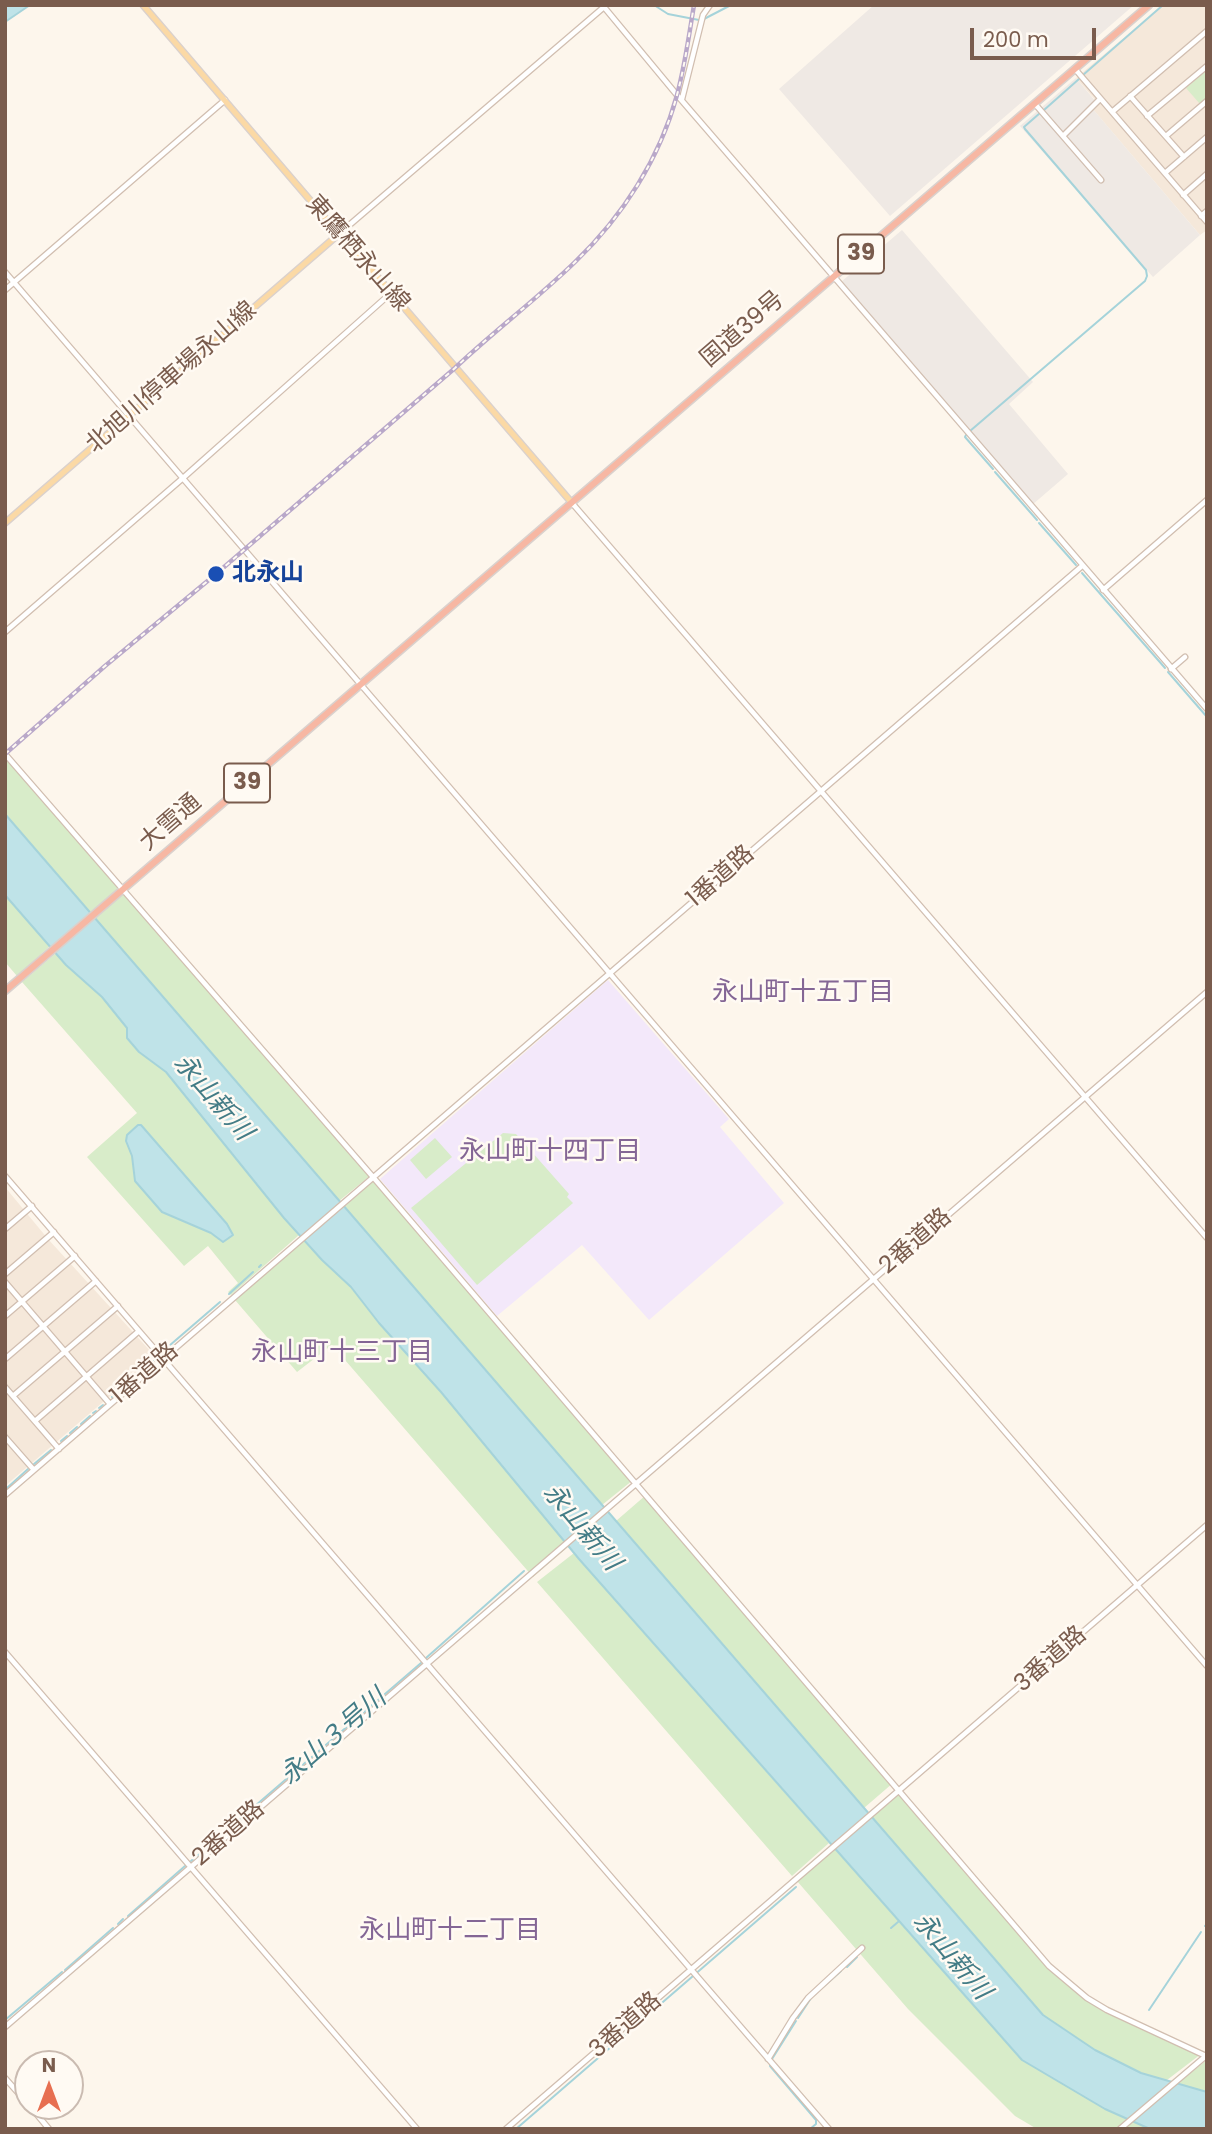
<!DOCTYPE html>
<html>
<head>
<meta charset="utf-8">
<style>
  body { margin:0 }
  #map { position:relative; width:1212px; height:2134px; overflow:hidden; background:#fdf6ec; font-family:Poppins,sans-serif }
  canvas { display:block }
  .frame { position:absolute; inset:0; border:7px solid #7a5c4d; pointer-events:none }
  .north { position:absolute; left:14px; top:2050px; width:70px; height:70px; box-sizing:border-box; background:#fffaf3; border:2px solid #cabbb1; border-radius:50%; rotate:0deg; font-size:19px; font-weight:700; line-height:28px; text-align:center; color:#7a5c4d }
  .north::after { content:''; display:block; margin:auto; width:24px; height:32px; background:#e76f51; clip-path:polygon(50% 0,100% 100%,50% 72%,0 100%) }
  .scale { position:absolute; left:970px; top:28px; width:126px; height:32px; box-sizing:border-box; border:4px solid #7a5c4d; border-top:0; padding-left:9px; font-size:21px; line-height:24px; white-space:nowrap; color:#7a5c4d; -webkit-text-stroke:5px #fffaf3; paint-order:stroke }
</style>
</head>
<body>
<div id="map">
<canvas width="1212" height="2134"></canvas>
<div class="frame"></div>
<div class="north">N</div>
<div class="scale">200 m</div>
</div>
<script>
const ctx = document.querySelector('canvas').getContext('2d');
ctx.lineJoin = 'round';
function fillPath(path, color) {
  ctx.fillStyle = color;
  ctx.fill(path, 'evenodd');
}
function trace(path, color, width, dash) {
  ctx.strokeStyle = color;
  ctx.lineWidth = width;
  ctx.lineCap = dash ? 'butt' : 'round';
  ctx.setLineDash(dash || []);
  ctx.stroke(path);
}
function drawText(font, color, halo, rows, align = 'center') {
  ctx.font = font + ' Poppins,"Noto Sans JP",sans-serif';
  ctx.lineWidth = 5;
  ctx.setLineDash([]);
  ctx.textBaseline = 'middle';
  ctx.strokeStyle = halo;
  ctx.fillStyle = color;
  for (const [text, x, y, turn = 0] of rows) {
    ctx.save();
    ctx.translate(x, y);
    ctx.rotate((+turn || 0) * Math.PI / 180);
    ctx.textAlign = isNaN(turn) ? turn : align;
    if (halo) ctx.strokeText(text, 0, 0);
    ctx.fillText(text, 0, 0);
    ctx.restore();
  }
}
fillPath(new Path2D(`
  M1163,5H1207V230L1200,235L1091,107L1097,102L1076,78Z
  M5,1187L48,1239L152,1353V1360L5,1486Z`), '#f5e8da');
fillPath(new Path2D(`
  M874,5H1134L890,216L779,89Z
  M1076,78L1097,103L1092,108L1200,235L1153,277L1020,126Z
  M902,230L1033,382L1009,404L1068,474L1032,505L841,282Z`), '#efe9e4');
fillPath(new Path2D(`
  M608,980L729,1119L720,1127L784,1203L649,1320L582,1245L497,1316L380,1179Z`), '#f3e8fa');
fillPath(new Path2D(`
  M1207,70V98L1200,104L1186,88Z
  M5,756L121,888L90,912L5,814Z
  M125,892L371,1175L339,1201L94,918Z
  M5,895L50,946L17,976L5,962Z
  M56,953L66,965L102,997L127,1028V1038L139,1052L166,1072L299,1235L231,1295L228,1292L238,1283L208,1246L184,1266L87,1157L137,1113L22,982Z
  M503,1133L516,1134L569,1194L567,1197L573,1203L477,1285L411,1208Z
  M435,1138L452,1157L426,1179L410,1160Z
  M375,1180L633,1480L602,1505L344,1207Z
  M304,1241L322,1260L351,1287L379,1323L441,1392L569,1546L533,1577L332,1345L297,1372L235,1300Z
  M646,1495L893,1783L864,1808L616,1521Z
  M574,1553L829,1843L792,1876L537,1582Z
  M901,1793L1049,1966L1087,1998L1201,2054L1167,2080L1142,2073L1095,2050L1043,2015L872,1817Z
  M835,1849L1022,2060L1105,2109L1150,2129H1037L1015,2116L908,2009L797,1881Z
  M1207,2060V2092L1178,2083Z`), '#d8ecc9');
const water = new Path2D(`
  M5,5H30L5,22Z
  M5,814L1043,2015L1095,2050L1141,2073L1207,2092V2129H1150L1105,2109L1022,2060L579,1559L441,1392L379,1323L351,1287L322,1260L284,1218L166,1072L139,1052L127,1038V1028L102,997L66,965L5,895Z
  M138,1125H141L227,1224L233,1235L223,1242L211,1233L162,1212L135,1181L132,1156L126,1141L127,1135Z`);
fillPath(water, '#bfe3e8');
trace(water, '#a5d3da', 2);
trace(new Path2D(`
  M654,5L668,14L699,20
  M704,19L731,5
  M1083,75L1163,5
  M1044,110L1079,79
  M970,431L1145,281L1147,276L1146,270L1025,129L1024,127L1040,113
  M966,435L965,437L993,469
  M995,472L1037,520
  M1039,523L1076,565
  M1082,573L1165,668
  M1168,672L1207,717
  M259,1267L261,1265
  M229,1294L253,1272
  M162,1352L220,1302
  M147,1366L153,1361
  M135,1377L143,1370
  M124,1386L130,1381
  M112,1397L121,1389
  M99,1408L103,1405
  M93,1413L96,1411
  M81,1424L90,1416
  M70,1433L77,1427
  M61,1441L67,1436
  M34,1464L51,1450
  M7,1488L28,1469
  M426,1658L524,1571
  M248,1812L421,1663
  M213,1843L241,1818
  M191,1861L208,1847
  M128,1916L185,1866
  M118,1924L123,1919
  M1205,1926L1207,1924
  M891,1928L898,1922
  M847,1967L857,1957
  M65,1970L113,1928
  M823,1987L841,1971
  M1149,2010L1201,1932
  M798,2018L811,1998
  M5,2020L62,1972
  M772,2059L796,2021
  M770,2063V2066L816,2120V2124L810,2129
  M516,2129L796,1887`), '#a5d3da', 2);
const minor = new Path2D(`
  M1075,69L1207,222
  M1130,96L1184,157
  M682,99L703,15L710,5
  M1035,104L1101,180
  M1112,112L1207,31
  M1147,116L1207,66
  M1063,136L1100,99
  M1166,136L1207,101
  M1165,173L1207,137
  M1183,195L1207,174
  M1201,216L1207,211
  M340,233L604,7L677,95L1207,709
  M5,272L1207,1666
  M5,290L225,100
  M572,503L1207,1238
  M1103,590L1207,500
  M5,632L183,478L391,293
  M1171,669L1185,657
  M5,754L373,1177L1049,1966L1087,1998L1107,2010L1206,2056
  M5,1176L829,2129
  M5,1229L32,1206
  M5,1274L54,1232
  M5,1282L110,1404
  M5,1316L75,1256
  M5,1359L96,1281
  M5,1387L59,1449
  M13,1396L118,1306
  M35,1421L139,1331
  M5,1437L34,1470
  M5,1495L1082,566
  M5,1652L417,2129
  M5,2027L1207,992
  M768,2059L793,2018L808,1998L862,1948
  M5,2078L28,2104
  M30,2106L49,2129
  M506,2129L1207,1525
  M1120,2129L1207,2055`);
const major = new Path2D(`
  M143,5L339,234
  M5,523L340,233L572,503`);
const highway = new Path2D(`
  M5,991L1149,5`);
trace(minor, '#d1beb0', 7);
trace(major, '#dad1cd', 8);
trace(highway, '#dad1cd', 9);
trace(minor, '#fff', 4.5);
trace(major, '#fbd9a5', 5);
trace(highway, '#f7b7a3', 6);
const rail = new Path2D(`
  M5,754L105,666L216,574L455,368C494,331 537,299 575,262C623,216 660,158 677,95C685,65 689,35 694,5`);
trace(rail, '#b9a8c9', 4.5);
trace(rail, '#fffaf3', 2, [5]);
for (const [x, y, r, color] of [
  [216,574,9,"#1a4fb4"]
]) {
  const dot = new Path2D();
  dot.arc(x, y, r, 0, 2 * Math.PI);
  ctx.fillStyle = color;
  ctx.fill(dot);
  trace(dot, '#fffaf3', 2.5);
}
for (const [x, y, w] of [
  [861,254,46],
  [247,783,46]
]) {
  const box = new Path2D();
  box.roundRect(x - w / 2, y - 19.5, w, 39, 5);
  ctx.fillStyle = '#fffaf3';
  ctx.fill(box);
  trace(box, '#7a5c4d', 2);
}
drawText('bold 23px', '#7a5c4d', null, [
  ["39",861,254],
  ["39",247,783]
]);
drawText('24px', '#7a5c4d', '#fffaf3', [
  ["東鷹栖永山線",357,254,49],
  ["国道39号",743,330,-41],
  ["北旭川停車場永山線",172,378,-41],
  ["大雪通",171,823,-41],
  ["1番道路",721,877,-41],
  ["2番道路",916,1242,-41],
  ["1番道路",145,1374,-41],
  ["3番道路",1051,1660,-41],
  ["2番道路",229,1834,-41],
  ["3番道路",626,2026,-41]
]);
drawText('bold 24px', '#164399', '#fffaf3', [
  ["北永山",232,574]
], 'left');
drawText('26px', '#846695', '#fffaf3', [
  ["永山町十五丁目",803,993],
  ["永山町十四丁目",550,1152],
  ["永山町十三丁目",342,1353],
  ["永山町十二丁目",450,1931]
]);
drawText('italic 26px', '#437c86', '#fffaf3', [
  ["永山新川",212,1098,49],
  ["永山新川",581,1528,50],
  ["永山３号川",334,1738,-41],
  ["永山新川",951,1957,50]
]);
</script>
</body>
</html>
